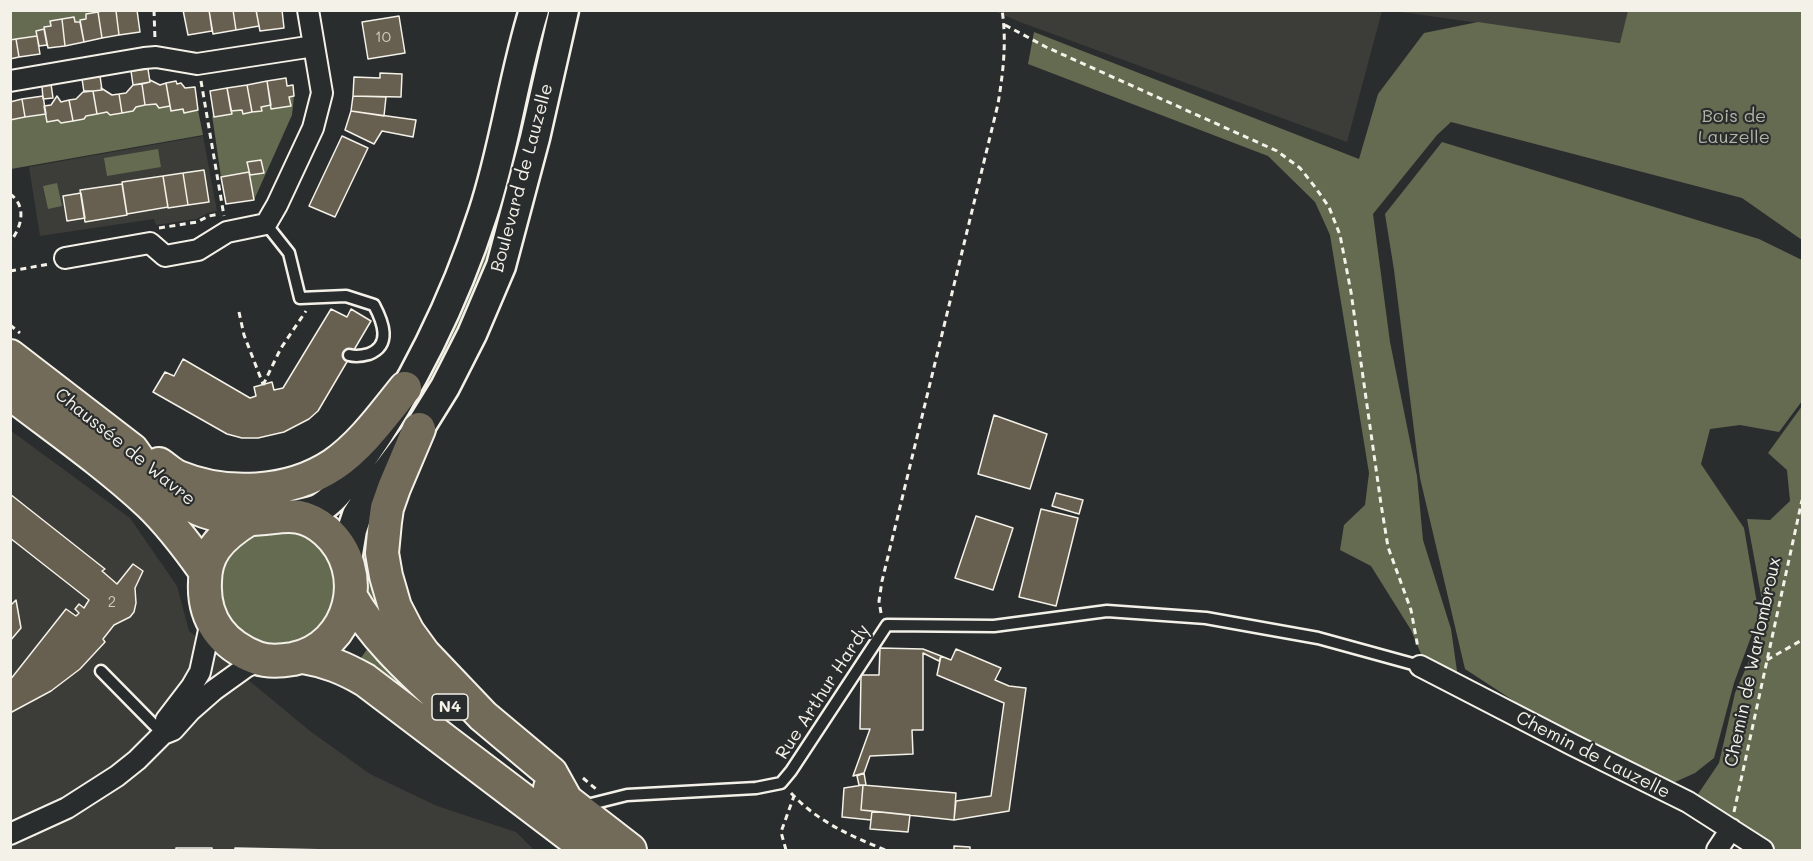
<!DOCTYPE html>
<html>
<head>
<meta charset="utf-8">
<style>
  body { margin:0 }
  #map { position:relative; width:1813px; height:861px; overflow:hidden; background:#2a2d2e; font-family:Mali,sans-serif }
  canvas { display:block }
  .frame { position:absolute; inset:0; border:12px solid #f4f1e8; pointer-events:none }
</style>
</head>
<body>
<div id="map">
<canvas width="1813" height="861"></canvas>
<div class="frame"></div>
</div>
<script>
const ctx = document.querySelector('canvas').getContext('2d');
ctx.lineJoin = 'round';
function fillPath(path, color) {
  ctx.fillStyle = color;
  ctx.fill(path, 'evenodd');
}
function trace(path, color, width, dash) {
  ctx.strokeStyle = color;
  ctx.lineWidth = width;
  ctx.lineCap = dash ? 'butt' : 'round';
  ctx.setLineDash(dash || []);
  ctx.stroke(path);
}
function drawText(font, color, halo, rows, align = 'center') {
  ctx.font = font + ' Mali,sans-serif';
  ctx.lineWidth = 4.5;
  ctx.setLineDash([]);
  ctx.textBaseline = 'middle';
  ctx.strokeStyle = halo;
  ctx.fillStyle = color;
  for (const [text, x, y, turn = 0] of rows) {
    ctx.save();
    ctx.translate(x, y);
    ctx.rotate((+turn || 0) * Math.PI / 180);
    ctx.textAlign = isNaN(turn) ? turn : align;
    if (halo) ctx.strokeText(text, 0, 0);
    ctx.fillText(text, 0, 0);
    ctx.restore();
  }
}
fillPath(new Path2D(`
  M994,11L1382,10V11L1347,142L1020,22Z
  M1394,11H1763L1728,58Z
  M203,136L217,211L208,213L196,219L156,225L154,219L40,236L29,167Z
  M10,430L130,518L177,586L189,631L310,731L370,774L437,806L516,832L534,850H11Z`), '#3c3c38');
fillPath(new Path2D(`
  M11,11H105L86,14V19L75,22L73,17L50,21L51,26L36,31L37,36L11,40Z
  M542,11H551L522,171L465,328L395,449L355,481L404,407Z
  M1628,11H1802V240L1742,198L1451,122L1437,135L1373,214L1390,342L1417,476L1423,540L1451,629L1458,678L1426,666L1411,630L1371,566L1340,550L1344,525L1365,505L1369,473L1330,235L1315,202L1268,156L1028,64L1034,32L1359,159L1378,94L1424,33L1478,22L1620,43Z
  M294,96L292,115L254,200L250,175L263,173L261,161L248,162L249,172L221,177L212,115L214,117L231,114V111L242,110L243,114L261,111V107L291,105L289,97Z
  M156,104L160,108L170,106L183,109L184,113L198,110L203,135L11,169V120L46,114L48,122L58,120L61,123L84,119L86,116L107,112L111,115L133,111L136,107Z
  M1442,142L1759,239L1802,260V401L1779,432L1740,425L1710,429L1701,464L1744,528L1759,615L1734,683L1714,758L1695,773L1664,787L1753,850H1742L1465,669L1420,478L1394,270L1385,214Z
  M158,149L161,167L107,176L104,158Z
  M57,183L62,206L48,209L43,186Z
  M1802,406V850H1769L1692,803L1719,763L1735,693L1766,622L1747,519L1770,520L1790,501L1787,470L1768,453Z
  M368,522L367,549L380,609L375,615L368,602L358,552Z
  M265,529L304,532L320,542L340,577L334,617L304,645L264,647L232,625L222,608L219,588L223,568L232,551L247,538Z
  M371,644L407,682L456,727L613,850L355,666Z`), '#646b51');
const building = new Path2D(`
  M105,10L116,11L119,35L102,38L98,12Z
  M137,10L140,32L119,35L116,11Z
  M183,10H209L212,31L188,35Z
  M209,10H233L236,30L213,34Z
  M233,10H256L259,26L236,30Z
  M256,10H282L284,28L260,31Z
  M98,12L102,38L84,42L80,20L86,19V14Z
  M399,16L405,53L368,59L362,22Z
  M74,17L75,22H80L84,42L65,46L62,19Z
  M62,19L65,46L48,48L44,27L51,26L50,21Z
  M44,29L47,45L39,46L36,31Z
  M37,36L40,54L19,57L16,39Z
  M16,39L19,57L10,59V40Z
  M148,69L150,82L133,85L131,71Z
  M380,73L402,74L401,97L353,96L354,77L380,78Z
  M100,76L102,90L84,92L82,79Z
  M286,78L287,86L293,85L294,96L289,97L291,106L271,109L267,81Z
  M150,80L160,85L166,83L170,106L159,108L156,104L145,105L142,84L150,82Z
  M176,81L177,84L181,83L185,88L195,87L198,110L184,113L183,109L171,111L166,83Z
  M267,81L271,105L261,107L262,111L252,112L247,85Z
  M51,84L53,98L43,99L42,86Z
  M142,84L145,105L136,107L133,111L122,113L119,94L126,93L133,85Z
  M247,85L252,112L243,114L242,110L231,111L227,88Z
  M101,88L112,95L119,94L122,113L110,115L107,112L97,114L93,91L102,90Z
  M227,88L232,114L214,117L210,91Z
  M84,91H93L97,114L86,116L84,119L73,121L69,100L76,99Z
  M43,96L46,114L25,117L22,99Z
  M57,96L61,102L69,100L73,121L61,123L58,120L47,122L44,106L51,105Z
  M353,96L386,97L384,116L351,111Z
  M22,99L25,117L10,120V102Z
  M351,111L416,120L413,137L382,131L374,144L345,130Z
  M342,136L368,148L335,217L309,206Z
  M261,160L264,173L250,175L247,162Z
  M204,170L209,202L188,205L183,173Z
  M249,172L254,200L226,204L221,177Z
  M183,173L188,205L168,208L163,176Z
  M163,176L168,207L127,214L122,182Z
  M122,184L127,215L85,222L80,190Z
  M81,193L85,218L67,221L63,196Z
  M331,309L347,317L351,309L371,321L318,411L309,419L284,432L258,438H242L227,434L153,392L165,372L174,376L183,359L250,398L256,396L254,387L272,382L274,390L283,388Z
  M994,415L1047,434L1030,489L978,474Z
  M1056,493L1083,500L1079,514L1052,506Z
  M10,494L105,569L102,571L117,584L133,564L143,571L135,588L136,603L134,612L130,617L114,625L103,639L105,642L80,669L51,691L10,713V680L66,609L76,616L79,613L75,609L79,604L84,608L89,600L10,538Z
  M1041,509L1078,518L1056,606L1019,597Z
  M976,516L1013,528L993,590L955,578Z
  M16,600L21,628L10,641V606Z
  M880,648L923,649L941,656L939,661L923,653V730H912L913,754L870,756L864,773L853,776L870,729H860L861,675H879Z
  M956,649L1001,668L995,680L1009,686L1026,688L1009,811L954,820L956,801L991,796L1004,703L937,675L941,656L951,660Z
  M864,773L866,785H859L857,776Z
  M863,785L956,793L954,820L861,810Z
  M863,785L861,810L872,811L871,820L842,817L844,788Z
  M872,811L910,815L908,832L870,829Z
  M954,846L970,847V850H954Z
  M176,848H212V850H176Z
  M235,848L330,850H235Z`);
fillPath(building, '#675f4f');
trace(building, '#f4f1e8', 1.5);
const lane = new Path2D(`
  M266,224L289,253L300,298L346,296L374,305C383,322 392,345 369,354C362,356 356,357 349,355
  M101,671L163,734
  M583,806L627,795L756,788L781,783L791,771L887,625L994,626L1107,611L1206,618L1318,638L1420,666`);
const street = new Path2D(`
  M10,81L144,58L156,57L197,64L314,46
  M65,258L150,243L165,256L198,250L227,232L266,224L277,205L313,128L322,93L308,10
  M1420,666L1573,745L1688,802L1763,850
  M166,720L192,686L200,672L211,621
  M10,834L67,808L117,776L137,760L163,734L173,730L190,711L214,690L246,667L261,660
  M1717,850L1731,829`);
const secondary = new Path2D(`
  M293,515C303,513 315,512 323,506C338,496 348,479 358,464C411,390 455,300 483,213C505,147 513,77 534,10
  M347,560L352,530L357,515L373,490L419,429L445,387L472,334L501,266L535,138L564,10`);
const primary = new Path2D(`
  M10,356L132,450C143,467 151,473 166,485C173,491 180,497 188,503C204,514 229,518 249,519C280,519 298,507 326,531C371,571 352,647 293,659C281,661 268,662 257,658C223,645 203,620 205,582C205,571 208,558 215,548C224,535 236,527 249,519
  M10,393C57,429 106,463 149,503C170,523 188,547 205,571
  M419,429L394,488L387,508L385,522L382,553L386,576L395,607L408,632L424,654L483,716L551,773L566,800
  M159,464C165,468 171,474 178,477C226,497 289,494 333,465C362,445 383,415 405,388
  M351,597C373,635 405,665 437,695
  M303,657C327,661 344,668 365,680L589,850
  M550,788L630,850`);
trace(lane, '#f4f1e8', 15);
trace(street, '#f4f1e8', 24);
trace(secondary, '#f4f1e8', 33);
trace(primary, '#f4f1e8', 36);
trace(new Path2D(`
  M154,10L155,40
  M1005,25L1046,47L1277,151L1300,168L1315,187L1329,207L1340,235L1351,292L1381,504L1388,547L1411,610L1418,648
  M201,81L224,216
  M10,194C27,206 22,227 10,242
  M159,228L197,222L209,216L220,214
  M10,271L50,264
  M239,312L244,335L263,384
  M10,325L20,333
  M263,385L281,348L306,311
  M881,613L879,601L882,581L998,104C1003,73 1007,42 1002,10
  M1767,660L1802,640
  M583,778L596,789
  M791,793C818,822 849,835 885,850
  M1734,812L1802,500
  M786,850L781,832L794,796`), '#f4f1e8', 3, [6, 4.5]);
trace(lane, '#2a2d2e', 10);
trace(street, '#2a2d2e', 20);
trace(secondary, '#2a2d2e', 28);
trace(primary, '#726b5a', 32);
drawText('15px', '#d1ccc2', null, [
  ["10",383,37],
  ["2",112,602]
]);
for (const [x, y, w] of [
  [450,707,36]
]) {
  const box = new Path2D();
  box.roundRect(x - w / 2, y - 13, w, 26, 4.5);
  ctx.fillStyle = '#2a2d2e';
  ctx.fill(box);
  trace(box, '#f4f1e8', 1.5);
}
drawText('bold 16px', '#f4f1e8', null, [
  ["N4",450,707]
]);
drawText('18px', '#b3b5a4', '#2a2d2e', [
  ["Bois de",1734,116],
  ["Lauzelle",1734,137]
]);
drawText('18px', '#f4f1e8', '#2a2d2e', [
  ["Boulevard de Lauzelle",522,178,-75],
  ["Chaussée de Wavre",125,447,39],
  ["Chemin de Warlombroux",1753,662,-78],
  ["Rue Arthur Hardy",823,692,-57],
  ["Chemin de Lauzelle",1593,755,27]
]);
</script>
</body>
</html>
